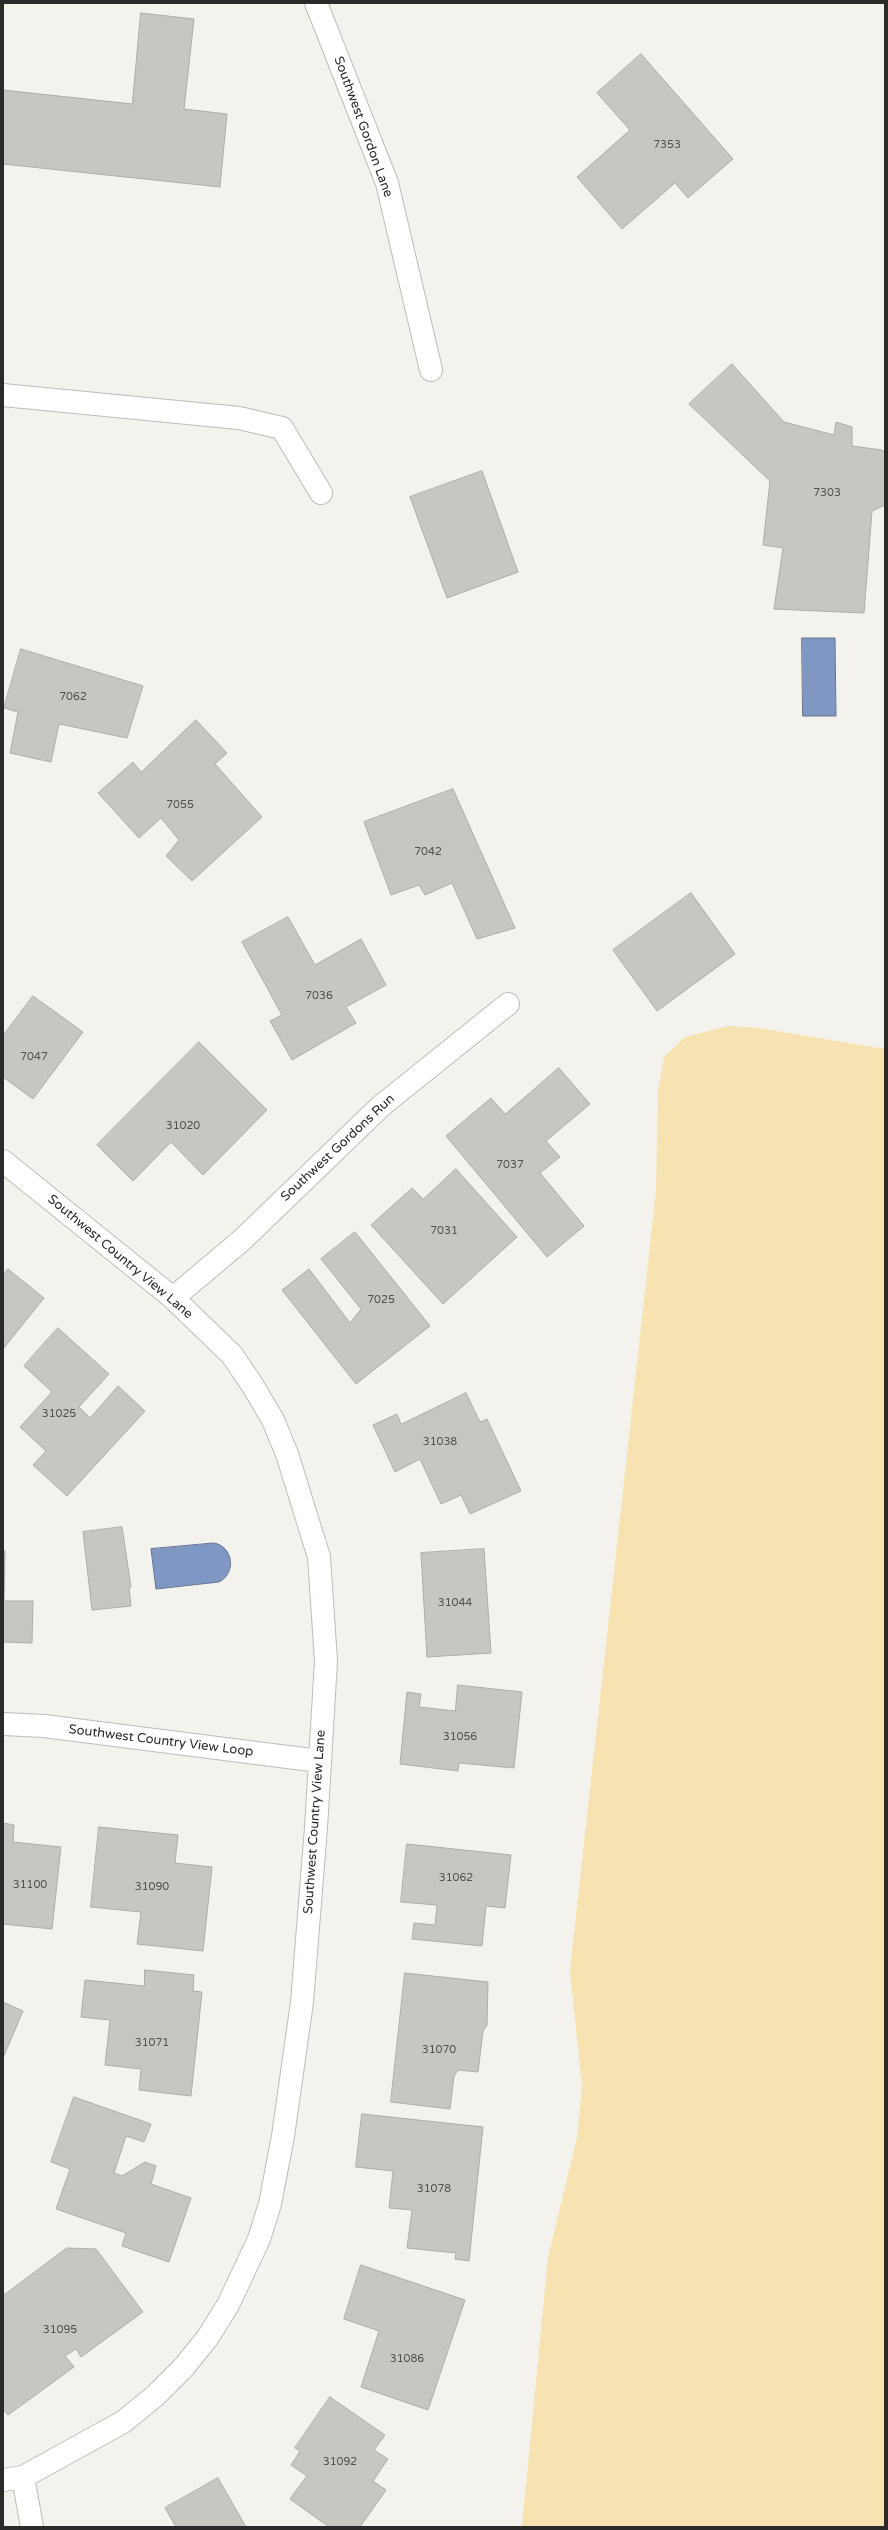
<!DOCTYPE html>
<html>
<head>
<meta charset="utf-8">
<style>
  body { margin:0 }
  #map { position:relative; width:888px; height:2530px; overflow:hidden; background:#f4f2ed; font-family:"Varela Round",sans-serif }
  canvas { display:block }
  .frame { position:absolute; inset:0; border:4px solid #2b2a28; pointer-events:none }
</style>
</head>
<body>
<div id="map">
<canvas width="888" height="2530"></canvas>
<div class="frame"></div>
</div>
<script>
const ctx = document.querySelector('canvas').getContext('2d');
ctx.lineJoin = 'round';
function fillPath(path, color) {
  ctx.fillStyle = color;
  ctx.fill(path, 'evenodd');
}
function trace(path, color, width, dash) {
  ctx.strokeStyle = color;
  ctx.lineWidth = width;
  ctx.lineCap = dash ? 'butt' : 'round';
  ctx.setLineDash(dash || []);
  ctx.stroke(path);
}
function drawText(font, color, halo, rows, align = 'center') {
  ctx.font = font + ' "Varela Round",sans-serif';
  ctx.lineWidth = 3.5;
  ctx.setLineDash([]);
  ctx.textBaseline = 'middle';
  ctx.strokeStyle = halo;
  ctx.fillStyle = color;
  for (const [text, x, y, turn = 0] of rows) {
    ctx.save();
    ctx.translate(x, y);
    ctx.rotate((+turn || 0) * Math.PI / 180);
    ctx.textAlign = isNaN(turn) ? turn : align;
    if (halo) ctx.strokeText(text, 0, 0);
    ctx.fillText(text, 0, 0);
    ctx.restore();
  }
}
fillPath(new Path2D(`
  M728,1026L759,1028L885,1049V2527H522L548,2257L577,2138L582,2087L570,1970L656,1191L658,1090L664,1057L685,1037Z`), '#f7e3b1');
const water = new Path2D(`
  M802,638H835L836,716H803Z
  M214,1543C233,1546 237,1573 219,1582L156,1589L151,1549Z`);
fillPath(water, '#8197c3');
trace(water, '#677694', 1);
const building = new Path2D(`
  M141,13L194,19L184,109L227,114L220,187L3,164V90L132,104Z
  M641,54L733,159L688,198L675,183L622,229L577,177L630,130L597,93Z
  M732,364L784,422L834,435L836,422L852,427V446L882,450L885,453V505L872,511L864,613L774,609L783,548L763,545L770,481L689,404Z
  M482,471L518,572L447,598L410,497Z
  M21,649L143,686L127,738L59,724L51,762L10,753L18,712L4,708Z
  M196,720L227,753L215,764L262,817L192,881L166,856L179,840L161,818L139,838L98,793L133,762L141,772Z
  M453,789L515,928L477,939L452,883L425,895L419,885L391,895L364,822Z
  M691,893L735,954L657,1011L613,950Z
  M288,917L315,965L361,939L386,985L346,1007L356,1023L292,1060L270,1021L282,1015L242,942Z
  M33,996L83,1032L33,1099L3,1077V1036Z
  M199,1042L267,1110L203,1175L171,1142L133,1181L97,1145Z
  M559,1068L590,1104L546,1141L560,1157L540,1173L584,1226L547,1257L446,1136L491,1098L505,1114Z
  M456,1169L517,1237L443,1304L371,1225L412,1188L423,1199Z
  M355,1232L430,1326L356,1384L282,1290L309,1269L350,1323L361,1309L321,1259Z
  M8,1269L44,1298L3,1349V1275Z
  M58,1328L109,1374L79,1407L90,1418L118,1386L145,1411L67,1496L33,1465L46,1451L20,1427L52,1392L24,1366Z
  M466,1393L480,1422L487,1419L521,1491L470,1514L461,1495L441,1504L420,1459L395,1472L373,1425L397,1414L401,1424Z
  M122,1527L131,1587H129L131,1606L92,1610L83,1532Z
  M484,1549L491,1653L427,1657L421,1553Z
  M3,1551H5L4,1601H33L32,1643L3,1642Z
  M458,1685L522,1692L514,1768L459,1763L458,1771L400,1764L407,1692L421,1694L419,1707L455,1711Z
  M3,1823L14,1825L13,1842L61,1847L52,1929L3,1924Z
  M99,1827L178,1835L175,1863L212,1867L203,1951L137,1944L141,1912L91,1907Z
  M407,1844L511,1855L505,1908L486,1906L482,1946L412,1939L414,1923L435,1925L437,1905L401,1902Z
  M145,1970L194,1975L193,1991L202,1992L191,2096L139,2090L141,2069L105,2065L110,2020L81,2017L85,1980L144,1986Z
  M405,1973L488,1982L487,2025L483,2031L478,2072L458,2070L454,2076L450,2109L391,2102Z
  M3,2002L23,2011L3,2058Z
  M74,2097L151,2124L144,2142L126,2136L114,2173L122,2176L145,2162L156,2166L151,2184L191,2198L169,2262L122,2246L126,2233L56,2209L70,2169L51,2162Z
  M362,2114L483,2127L469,2261L455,2259L456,2253L407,2248L412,2210L389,2208L393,2171L356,2167Z
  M67,2248L96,2249L143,2312L81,2357L76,2349L65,2356L74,2367L8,2415L3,2409V2296Z
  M361,2265L465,2300L428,2410L361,2387L379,2331L344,2319Z
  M330,2397L385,2435L374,2450L388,2459L373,2481L386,2490L360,2527H329L290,2499L307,2476L291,2465L300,2451L295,2448Z
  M218,2478L246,2527H176L165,2508Z`);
fillPath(building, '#c8c6c1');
trace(building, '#aeaca8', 1);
const minor = new Path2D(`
  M316,3L387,183L431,370
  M3,395L239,418L282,428L321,493
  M3,1161L173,1298L232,1355L253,1386L273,1420L287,1454L319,1557L326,1661L316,1828L302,2002L283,2136L270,2204L259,2239L228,2305L208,2337L184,2367L155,2396L123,2422L23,2477L3,2480
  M173,1298L242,1240L381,1106L508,1004
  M3,1724L44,1726L319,1761
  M23,2477L32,2527`);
trace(minor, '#bebcb7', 24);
trace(minor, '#fff', 22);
drawText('11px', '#52514e', null, [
  ["7353",667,145],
  ["7303",827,493],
  ["7062",73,697],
  ["7055",180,805],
  ["7042",428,852],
  ["7036",319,996],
  ["7047",34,1057],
  ["31020",183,1126],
  ["7037",510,1165],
  ["7031",444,1231],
  ["7025",381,1300],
  ["31025",59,1414],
  ["31038",440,1442],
  ["31044",455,1603],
  ["31056",460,1737],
  ["31062",456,1878],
  ["31100",30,1885],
  ["31090",152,1887],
  ["31071",152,2043],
  ["31070",439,2050],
  ["31078",434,2189],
  ["31095",60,2330],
  ["31086",407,2359],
  ["31092",340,2462]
]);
drawText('13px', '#2b2a28', '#fff', [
  ["Southwest Gordon Lane",363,127,70],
  ["Southwest Gordons Run",338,1148,-43],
  ["Southwest Country View Lane",120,1257,40],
  ["Southwest Country View Loop",161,1741,7],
  ["Southwest Country View Lane",315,1822,-86]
]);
</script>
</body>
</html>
